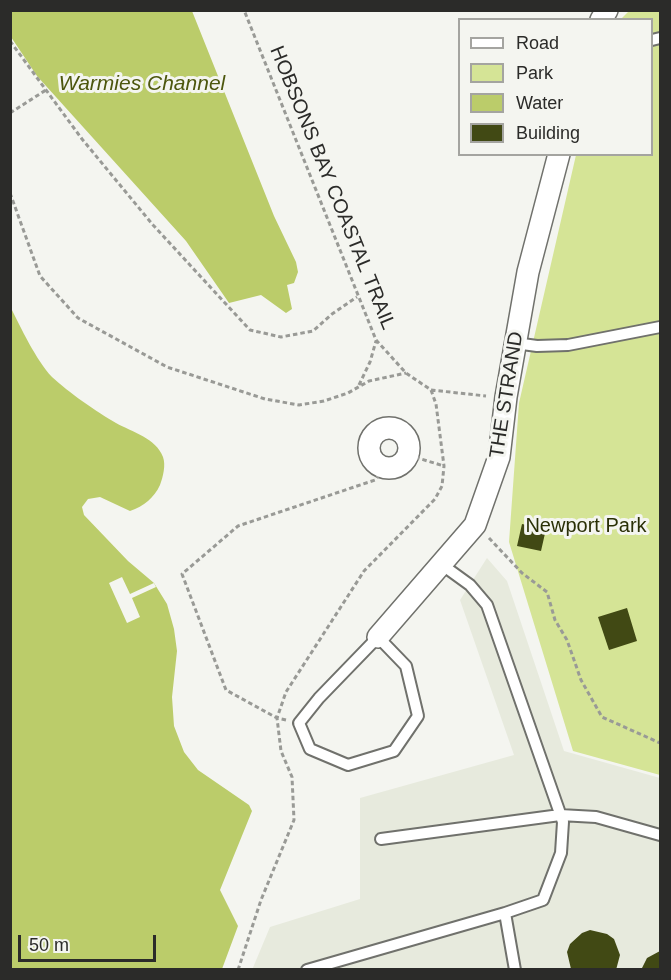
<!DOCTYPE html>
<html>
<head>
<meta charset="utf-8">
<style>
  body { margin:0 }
  #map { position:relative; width:671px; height:980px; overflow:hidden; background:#f4f5f0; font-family:Arial,sans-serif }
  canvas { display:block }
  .frame { position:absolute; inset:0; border:12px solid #2b2b29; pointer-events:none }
  .legend { position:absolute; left:458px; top:18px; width:195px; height:138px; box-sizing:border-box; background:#f4f5f0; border:2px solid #a4a4a0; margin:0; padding:8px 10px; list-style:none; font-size:18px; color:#2b2b29 }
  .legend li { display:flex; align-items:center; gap:12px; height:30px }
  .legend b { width:30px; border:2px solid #a4a4a0 }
  .scale { position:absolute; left:18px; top:935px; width:138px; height:27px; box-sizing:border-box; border:3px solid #2b2b29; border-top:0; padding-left:8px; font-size:18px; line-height:21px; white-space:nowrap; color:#2b2b29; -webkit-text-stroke:4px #f4f5f0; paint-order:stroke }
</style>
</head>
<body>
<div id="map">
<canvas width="671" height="980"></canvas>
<div class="frame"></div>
<ul class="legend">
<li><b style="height:8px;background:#fff"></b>Road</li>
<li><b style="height:16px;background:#d5e496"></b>Park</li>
<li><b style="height:16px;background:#bbcc6a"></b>Water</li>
<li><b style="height:16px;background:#414914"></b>Building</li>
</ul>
<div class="scale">50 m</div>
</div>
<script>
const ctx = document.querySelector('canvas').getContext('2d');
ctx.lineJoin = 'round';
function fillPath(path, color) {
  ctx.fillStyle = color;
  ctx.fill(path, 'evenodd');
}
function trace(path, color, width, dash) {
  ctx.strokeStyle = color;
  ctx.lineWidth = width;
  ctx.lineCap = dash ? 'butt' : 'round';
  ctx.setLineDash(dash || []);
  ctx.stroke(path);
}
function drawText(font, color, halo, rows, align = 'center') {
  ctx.font = font + ' Arial,sans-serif';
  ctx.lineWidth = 6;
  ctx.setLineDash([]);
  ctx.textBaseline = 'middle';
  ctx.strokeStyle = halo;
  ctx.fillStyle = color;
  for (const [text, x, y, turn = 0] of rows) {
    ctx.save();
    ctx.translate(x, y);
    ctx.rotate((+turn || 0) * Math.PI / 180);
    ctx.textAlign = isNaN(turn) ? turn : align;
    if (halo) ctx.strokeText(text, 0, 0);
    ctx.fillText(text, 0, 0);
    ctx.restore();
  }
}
fillPath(new Path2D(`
  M487,558L507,581L564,751L660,778V969L252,970L270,927L360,899V798L514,755L460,600Z`), '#e7eadd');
fillPath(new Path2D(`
  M629,11H660V775L573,751L509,542L519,403L576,155L652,154V20L621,19Z`), '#d5e496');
fillPath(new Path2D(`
  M10,11H192L274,216L296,262L298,272L294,283L287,285L292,309L286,313L261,295L229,303L186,241L37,76L11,37Z
  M10,306C21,328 36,360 52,377C68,392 97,412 116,423C132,432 156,438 163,457C166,465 163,477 160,485C154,498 144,506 130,511L100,497L88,499L82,507L84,515L128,561L154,583L167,604L174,629L177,651L172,697L174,726L184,752L198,770L249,805L252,811L220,890L238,926L222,969H11Z`), '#bbcc6a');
fillPath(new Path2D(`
  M122,577L130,594L154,583L156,587L132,598L140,617L127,623L109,583Z`), '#f4f5f0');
fillPath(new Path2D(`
  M522,524L546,529L541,551L517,546Z
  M627,608L637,641L609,650L598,617Z
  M590,930L607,934L614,939L620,955L616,970L571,969L567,952L570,944L582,933Z
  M660,951V970H641L647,958Z`), '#414914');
const lane = new Path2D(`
  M652,40L660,38
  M515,343L537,346L568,345L660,327
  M441,564L470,585L487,605L563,822L561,853L543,900L505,913L515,970
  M378,637L406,666L418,716L394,751L348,765L310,749L299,723L319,698Z
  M381,839L560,815L596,817L660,835
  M307,970L505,913`);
const street = new Path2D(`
  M601,20L607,10
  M369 448a20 20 0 1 1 40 0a20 20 0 1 1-40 0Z
  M378,637L475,525L499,457L506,397L528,272L559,154`);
trace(lane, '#70716c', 14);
trace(street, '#70716c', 24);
trace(new Path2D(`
  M10,41L82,139L153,225L250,330L281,337L313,331L332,314L357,297
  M10,113L46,90
  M10,193L40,276L78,318L167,367L265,399L299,405L324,401L348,393L369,381L406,373
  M359,385L370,362L376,341
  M431,390L486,396
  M408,455L444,466
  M489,538L522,573L547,592L555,620L567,640L581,680L602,717L660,743
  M286,720L277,718L226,690L182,574L238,526L375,480L385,467
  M238,970L261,900L294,820L292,777L281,751L277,718L286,692L364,571L435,499L442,486L444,466L436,404L431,390L406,373L376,340L244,10`), '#999a96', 3, [4.5, 3]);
trace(lane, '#fff', 10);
trace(street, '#fff', 21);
drawText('20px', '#2b2b29', '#f4f5f0', [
  ["HOBSONS BAY COASTAL TRAIL",332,188,68],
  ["THE STRAND",507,395,-81]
]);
drawText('20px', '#2a3006', '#f4f5f0', [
  ["Newport Park",586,526]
]);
drawText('italic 21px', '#4d570e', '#f4f5f0', [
  ["Warmies Channel",142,84]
]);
</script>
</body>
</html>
